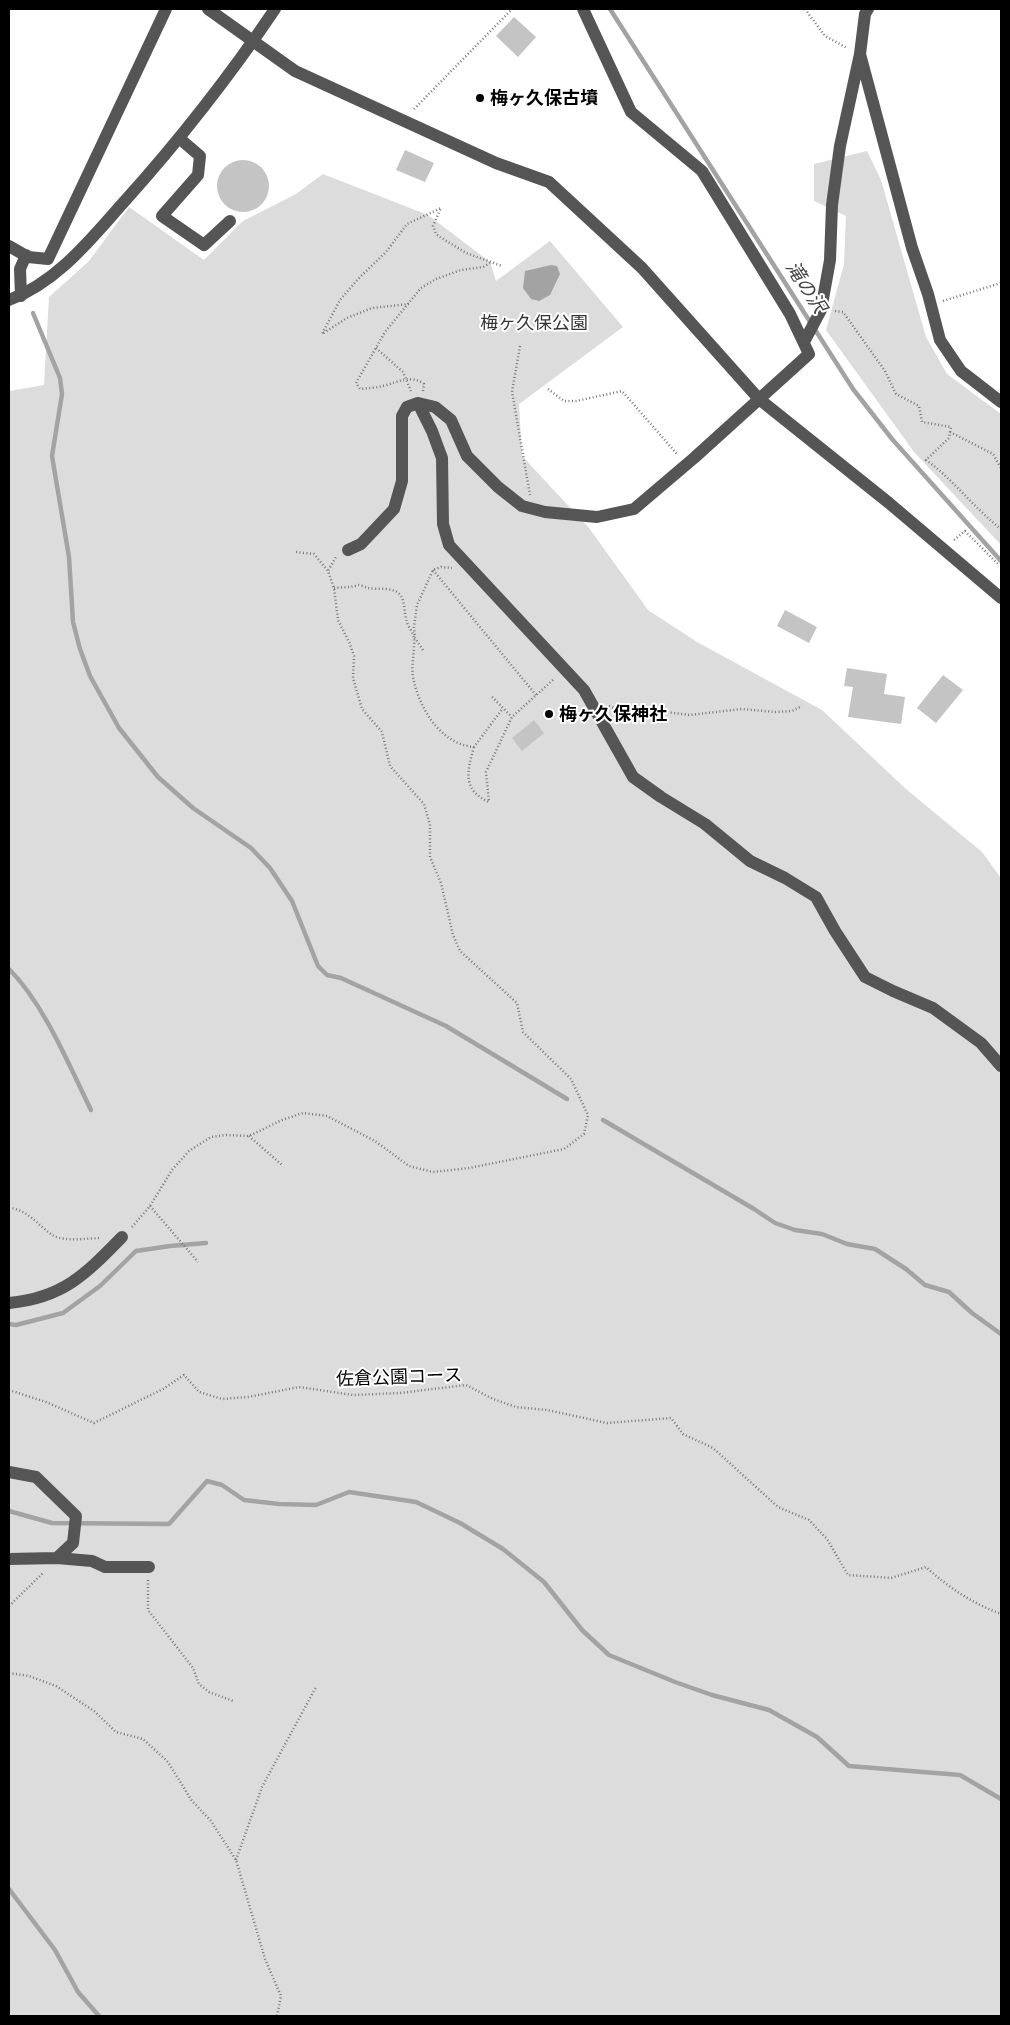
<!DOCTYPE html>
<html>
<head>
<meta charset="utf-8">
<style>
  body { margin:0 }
  #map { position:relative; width:1010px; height:2025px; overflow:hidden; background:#fff; font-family:Commissioner,sans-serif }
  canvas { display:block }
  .frame { position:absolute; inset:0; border:10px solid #000; pointer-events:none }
</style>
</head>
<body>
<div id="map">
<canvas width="1010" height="2025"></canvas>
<div class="frame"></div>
</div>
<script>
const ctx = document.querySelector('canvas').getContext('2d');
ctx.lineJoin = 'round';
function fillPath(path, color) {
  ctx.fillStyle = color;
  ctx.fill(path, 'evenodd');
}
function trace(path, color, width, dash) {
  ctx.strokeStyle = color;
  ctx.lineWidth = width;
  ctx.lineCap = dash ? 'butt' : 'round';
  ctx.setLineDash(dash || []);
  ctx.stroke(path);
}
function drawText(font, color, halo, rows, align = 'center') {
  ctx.font = font + ' Commissioner,"Noto Sans JP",sans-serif';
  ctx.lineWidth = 4;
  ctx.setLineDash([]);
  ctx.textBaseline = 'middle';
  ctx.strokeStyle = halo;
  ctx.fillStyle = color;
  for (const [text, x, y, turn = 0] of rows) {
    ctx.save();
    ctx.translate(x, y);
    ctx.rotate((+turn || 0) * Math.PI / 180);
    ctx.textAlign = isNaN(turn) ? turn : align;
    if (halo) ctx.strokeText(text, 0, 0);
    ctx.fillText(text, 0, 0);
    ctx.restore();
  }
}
fillPath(new Path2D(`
  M867,151L881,180L926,337L947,374L1001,414V545L914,452L826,330L844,264L846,216L814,201V164Z
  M323,174L428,215L490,262L496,281L550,241L623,327L519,404L522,456L589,528L648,610L697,642L822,710L906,789L982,852L1001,878V2016H9V391L44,385L49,297L89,261L129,207L204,260L243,221L296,194Z`), '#dcdcdc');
fillPath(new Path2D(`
  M551,265L557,266L560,274L550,295L539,301L531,299L523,288L525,271Z`), '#a3a3a3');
trace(new Path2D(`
  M610,9L853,389L892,439L1001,561
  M33,313L60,378L62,394L52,456L69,557L73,622L80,649L90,676L119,728L158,777L193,808L251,848L270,868L292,901L318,966L327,975L341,978L446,1026L567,1099
  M9,969C44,1004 69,1065 91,1110
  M603,1120L754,1209L775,1223L795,1230L822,1234L847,1244L875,1249L906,1269L925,1285L949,1292L972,1313L1001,1334
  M9,1324L16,1325L63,1313L100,1286L136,1251L170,1246L206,1243
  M9,1511L52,1523L169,1524L207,1481L222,1485L244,1500L279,1504L316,1505L349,1492L416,1502L460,1523L503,1549L544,1582L582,1630L609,1655L675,1682L712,1695L769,1710L817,1737L849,1766L960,1775L1001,1799
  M9,1889L55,1950L78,1992L99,2016`), '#a3a3a3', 4.5);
fillPath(new Path2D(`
  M514,17L536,37L518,57L496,36Z
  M405,150L434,163L425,182L396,170Z
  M217 186a26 26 0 1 1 52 0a26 26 0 1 1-52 0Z
  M785,610L817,627L809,643L777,626Z
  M847,668L887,674L884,694L905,697L901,724L848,717L853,687L844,686Z
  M943,675L963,690L936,723L917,708Z
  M534,720L544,733L522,751L512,738Z`), '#c4c4c4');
trace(new Path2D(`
  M805,9L825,36L847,48
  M414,109L512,9
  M943,301L1001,283
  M409,304L372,308L347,318L322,334L340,300L358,279L386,252L407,224L441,208L433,226L436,234L440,237L466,253L502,266
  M835,311L843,312L885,371L896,394L919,406L922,422L951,427L949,438L926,460C953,479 974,508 1001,529
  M520,346L512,392L530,495
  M376,348L403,372L411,391
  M548,389L564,401H576L622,391L677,454
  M423,391L424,384C410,374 399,382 383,386C376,388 368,388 360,389L356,383L385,332L421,288L436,279L461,270L483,267L490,263
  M950,432L993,454L1001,468
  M954,540L965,531L998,564
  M296,552L314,554L328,571
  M433,570L536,695
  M334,588C342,587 350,588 358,585C361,585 365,587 368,588C377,590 395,586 401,596C405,602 404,614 407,622C408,627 414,633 414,639C415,652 411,664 413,677C419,708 440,744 474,747L503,708
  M423,650L415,638L414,627L417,605L433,570L441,567L452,568
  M492,697L512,717
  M609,706L626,712L650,710L690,715L742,709L775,712L792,711L802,706
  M474,747C467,771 462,790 489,802L486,772L512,717L554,679
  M249,1136L282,1165
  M150,1206L198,1262
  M9,1208C28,1209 39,1227 54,1236C66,1242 88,1238 101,1238
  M132,1227L150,1206L172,1170L189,1151L211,1137L226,1135L249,1136L282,1120L303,1113L327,1116L375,1141L409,1166L433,1172L469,1168L564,1149L584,1134L588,1115L571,1079L523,1032L517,1003L460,951L453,935L441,883L430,857V825L424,804L390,766L382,732L362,709L353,678L354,656L350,644L338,620L334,588L328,571L336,557
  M9,1390L46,1402L94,1423L163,1389L184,1375L199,1392L222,1399L248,1397L299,1387L353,1395L400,1393L466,1385L493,1399L516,1407L547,1410L607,1423L671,1418L683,1434L713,1448L778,1507L809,1520L827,1539L848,1575L891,1578L926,1567C949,1588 972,1603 1001,1614
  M148,1580V1610L193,1668L199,1684L209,1692L233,1701
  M9,1606L44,1572
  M9,1673L29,1676L56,1686L94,1711L116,1732L143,1739L168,1762L192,1801L211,1821L236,1860L265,1959L281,1996L277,2016
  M236,1860L262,1787L316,1687`), '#777', 2.5, [1, 2.5]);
trace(new Path2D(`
  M208,9L295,71L496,163L549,182L642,268L759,399L889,503L1001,598
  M860,54L912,248L928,294L940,340L961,371L1001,402
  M179,138L200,156L198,175L162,216L204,245L230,221
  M9,246L28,257L48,259L166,9
  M21,296L20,269L26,255
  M9,300C57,282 90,240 123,203C178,142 229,77 275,9
  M804,342L821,310L830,260L832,205L840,146L860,54L865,14L868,9
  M418,403L432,431L442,458L443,524L449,545L584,690L633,777L661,797L705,824L750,861L785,878L816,897L835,931L865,977L893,991L933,1008L981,1043L1001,1066
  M348,550L361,544L394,509L402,481V416L407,407L418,403L435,407L451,420L467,456L498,487L522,506L545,512L597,517L634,509L694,458L809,354L790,314L702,171L631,112L583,9
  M9,1303C63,1298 86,1274 122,1237
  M9,1472L36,1477L76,1516L73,1543L57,1558
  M9,1559L57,1558L92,1561L105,1567H149`), '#555', 12);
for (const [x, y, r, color] of [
  [480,98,5,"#000"],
  [549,714,5,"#000"]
]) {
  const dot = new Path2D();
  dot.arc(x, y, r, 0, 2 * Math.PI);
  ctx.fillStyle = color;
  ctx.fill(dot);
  trace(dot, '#fff', 2);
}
drawText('bold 18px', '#000', '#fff', [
  ["梅ヶ久保古墳",490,98],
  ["梅ヶ久保神社",559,714]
], 'left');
drawText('18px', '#333', '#fff', [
  ["梅ヶ久保公園",534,323]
]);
drawText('18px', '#000', '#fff', [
  ["佐倉公園コース",399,1377,-2]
]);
drawText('italic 19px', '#444', '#fff', [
  ["滝の沢",806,287,57]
]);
</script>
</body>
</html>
